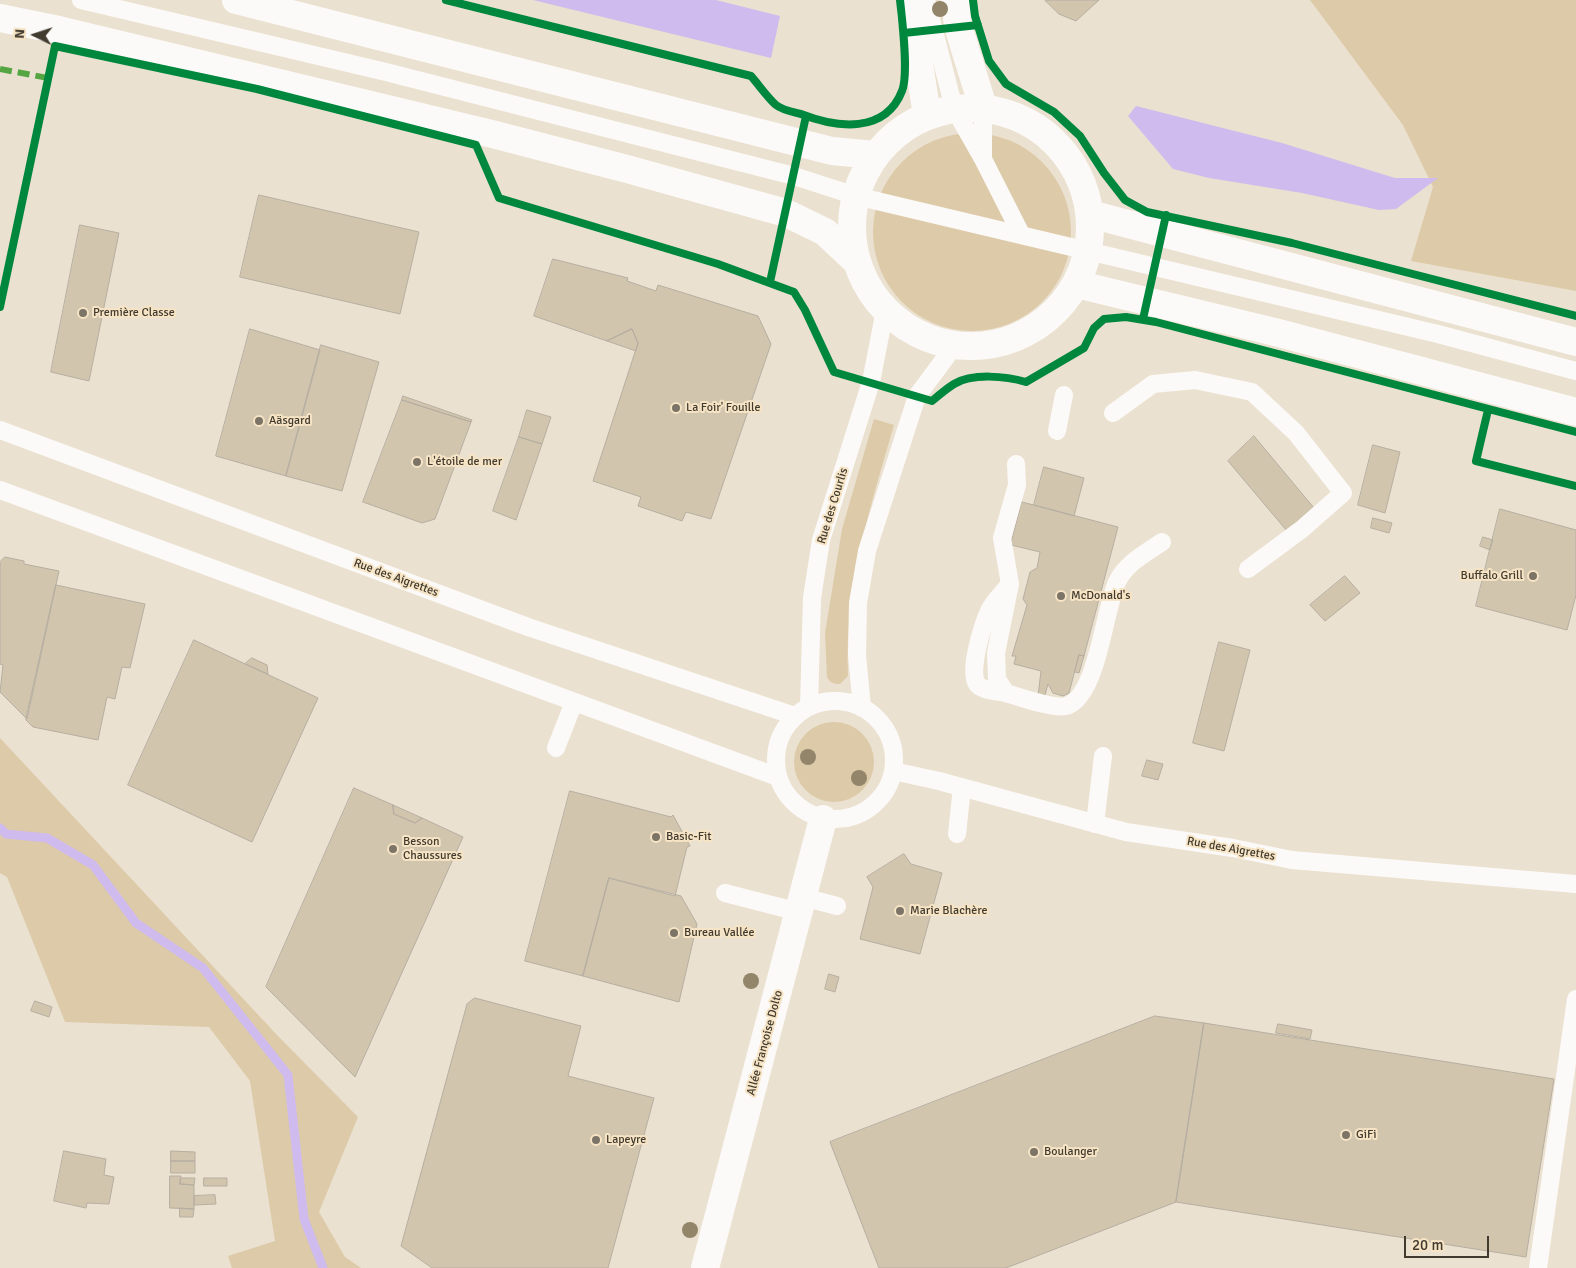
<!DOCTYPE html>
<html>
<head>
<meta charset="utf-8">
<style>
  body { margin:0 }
  #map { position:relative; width:1576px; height:1268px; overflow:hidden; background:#ebe1d0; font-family:Signika,sans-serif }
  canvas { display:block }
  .north { position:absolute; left:10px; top:10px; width:50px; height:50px; -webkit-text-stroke:4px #f6e4c5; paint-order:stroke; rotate:274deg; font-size:14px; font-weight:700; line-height:20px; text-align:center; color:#413a2e }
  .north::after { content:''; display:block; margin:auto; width:18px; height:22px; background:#413a2e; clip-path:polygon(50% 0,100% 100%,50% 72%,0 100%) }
  .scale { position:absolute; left:1404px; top:1236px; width:85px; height:22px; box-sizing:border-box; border:2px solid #413a2e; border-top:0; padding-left:6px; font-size:15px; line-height:18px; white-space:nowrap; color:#413a2e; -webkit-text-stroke:4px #f6e4c5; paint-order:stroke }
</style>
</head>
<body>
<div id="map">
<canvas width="1576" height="1268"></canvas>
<div class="north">N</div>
<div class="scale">20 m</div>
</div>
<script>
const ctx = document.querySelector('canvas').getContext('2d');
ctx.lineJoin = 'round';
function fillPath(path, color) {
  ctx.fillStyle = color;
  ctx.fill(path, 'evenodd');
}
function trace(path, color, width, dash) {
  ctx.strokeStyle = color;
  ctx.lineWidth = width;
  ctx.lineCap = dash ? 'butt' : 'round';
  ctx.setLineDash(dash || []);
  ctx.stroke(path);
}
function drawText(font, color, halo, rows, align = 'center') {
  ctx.font = font + ' Signika,sans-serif';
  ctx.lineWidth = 4;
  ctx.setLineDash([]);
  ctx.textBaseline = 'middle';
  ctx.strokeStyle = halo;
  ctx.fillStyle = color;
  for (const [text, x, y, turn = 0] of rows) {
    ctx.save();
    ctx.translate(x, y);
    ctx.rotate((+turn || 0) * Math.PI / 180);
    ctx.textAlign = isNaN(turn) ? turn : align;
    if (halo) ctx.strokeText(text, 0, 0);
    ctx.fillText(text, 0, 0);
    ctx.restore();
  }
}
fillPath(new Path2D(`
  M1310,0H1576V291L1411,261L1433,187L1403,125Z
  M873 232a99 99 0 1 1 198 0a99 99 0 1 1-198 0Z
  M874,419L894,425C870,507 844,589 848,676L840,684C834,684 830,683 827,677L825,633L842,529Z
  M794 762a40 40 0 1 1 80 0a40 40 0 1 1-80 0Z
  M0,738L277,1035L358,1117L319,1212L345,1257L361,1268H232L228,1256L275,1241L250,1081L209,1027L65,1022L7,877L0,873Z`), '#ddcaa8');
fillPath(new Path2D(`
  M533,0H716L780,16L771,58Z
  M1136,106L1282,143L1395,178H1438L1396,209L1379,210L1302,193L1209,178L1173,169L1128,116Z`), '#cfbbed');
trace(new Path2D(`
  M0,828L6,834L47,838L93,865L136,923L203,968L288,1075L304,1219L323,1268`), '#cfbbed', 9);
const building = new Path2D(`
  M1045,0H1099L1076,21L1059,14Z
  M259,195L419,232L400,314L240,277Z
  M80,225L119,233L89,381L51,372Z
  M553,259L628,278L627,281L656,291L658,285L758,316L771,344L711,519L686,512L682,521L638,506L641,497L593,481L638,343L632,329L607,341L534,316Z
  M250,329L320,350L286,476L216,456Z
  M632,329L638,343L636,351L607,341Z
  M321,345L379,362L342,491L286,476Z
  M403,396L472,420L471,422L402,400Z
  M402,400L471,422L435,519L422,523L363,502Z
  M527,410L551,417L542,444L519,437Z
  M1254,436L1314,508L1287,531L1228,461Z
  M519,437L542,444L516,520L493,511Z
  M1373,445L1400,452L1385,513L1358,505Z
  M1044,467L1084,478L1074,516L1034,505Z
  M1022,502L1118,527L1084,656L1079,655L1069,693L1063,696L1053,693L1048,684L1045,695L1038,696L1041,671L1014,664L1016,656H1012L1027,605L1023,599L1030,572L1037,568L1040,552L1011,545Z
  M1500,509L1576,530V595L1567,630L1476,606Z
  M1373,518L1392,523L1389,533L1371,528Z
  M1483,537L1493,540L1490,550L1480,546Z
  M5,557L24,561V564L59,571L27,719L0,692L3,665L0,664V562Z
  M1345,576L1360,593L1325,621L1310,605Z
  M56,585L145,604L130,668L122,667L115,699L107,697L98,740L33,727L26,720Z
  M194,640L318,698L252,842L128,785Z
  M1219,642L1250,650L1224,751L1193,743Z
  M1079,655L1084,656L1079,673L1075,672Z
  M252,658L267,665L268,674L245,664Z
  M1147,760L1163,764L1158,780L1142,776Z
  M354,788L393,805L394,814L415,823L422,818L463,837L355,1077L266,987Z
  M570,791L671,817L673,815L690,846L687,847L675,896L609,878L583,976L525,961Z
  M393,805L422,818L415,823L394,814Z
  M904,854L911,864L942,873L920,954L860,939L873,887L867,877Z
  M609,878L681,896L697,924L679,1002L583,976Z
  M829,974L839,977L835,992L825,989Z
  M475,998L581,1026L568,1076L654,1098L608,1268H432L401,1246L467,1004Z
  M35,1001L52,1007L49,1017L31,1011Z
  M1155,1016L1204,1023L1176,1202L1006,1268H879L830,1142Z
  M1204,1023L1554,1079L1526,1257L1176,1202Z
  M1278,1024L1312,1030L1310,1039L1276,1033Z
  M64,1151L106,1159L104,1175L114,1177L109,1204L87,1203L86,1208L54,1201Z
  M171,1151L195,1152V1161H171Z
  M171,1161H195V1173H171Z
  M170,1176H181L180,1184L194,1185V1209L170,1208Z
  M181,1178H195L194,1185L180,1184Z
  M204,1178H227V1186H204Z
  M215,1195L216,1204L194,1205V1196Z
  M180,1208L194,1209L193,1217H180Z`);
fillPath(building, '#d2c5ae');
trace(building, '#b6aea1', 1);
trace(new Path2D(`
  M81,0L386,72L794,176L856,196L1438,334L1576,371
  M926,0L954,108L983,159L1021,234
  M983,107V158
  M1113,413L1153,384L1195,380L1252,392L1296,433L1343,493L1302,529L1248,569
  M0,430L528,627L795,716
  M1057,431L1064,395
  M1016,464L1017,485L1002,538L1010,584L996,653L997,679L1006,693C1020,697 1058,711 1069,705C1098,691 1104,611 1117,582C1126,563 1146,553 1162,542
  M0,490L778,777
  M1006,693C998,691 982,691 977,684C968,671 983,624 989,611C993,602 1002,594 1008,586
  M776 760a59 59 0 1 1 118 0a59 59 0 1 1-118 0Z
  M809,707L812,598L821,540L871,382L885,310
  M862,708L857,655L858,603L867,551L917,396L955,345
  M556,748L574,702
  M893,771L939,781L1126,832L1233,848L1292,860L1576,884
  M1095,824L1103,756
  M957,834L962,787
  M725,893L799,912
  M803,897L837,906
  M1538,1268L1576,999`), '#fcfaf8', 18);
trace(new Path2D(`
  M705,1268L823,819`), '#fcfaf8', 28);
trace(new Path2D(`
  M236,0L800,143L832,151L875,155
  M912,0L911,13L927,115
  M955,0L958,26L983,107
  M0,18L59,30L492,134L627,169L786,213L825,232L857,262
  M852 227a119 119 0 1 1 238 0a119 119 0 1 1-238 0Z
  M1090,214L1576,342
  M1076,284L1275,332L1576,412`), '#fcfaf8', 28);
trace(new Path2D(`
  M0,69L48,78`), '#55a643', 6, [12, 6]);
trace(new Path2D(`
  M446,0L751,76C759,85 767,97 776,105C782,110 793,112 801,114C837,128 885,134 902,91C909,74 902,19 900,0
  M973,0L975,16L989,61L1006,84L1054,112L1080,136L1104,173L1125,200L1147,212L1292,243L1576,316
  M904,33L978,25
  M770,282L806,116
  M0,307L55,46L257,89L476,145L499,198L718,264L794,292L805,310L834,372L932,401C939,395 946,389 954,384C972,373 1006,376 1026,382L1084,348L1094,328L1104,319L1126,317L1156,322L1576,432
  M1143,319L1166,215
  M1488,410L1476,461L1576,486`), '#00873e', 8);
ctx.fillStyle = '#93856a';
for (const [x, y] of [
  [940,9],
  [808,757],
  [859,778],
  [751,981],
  [690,1230]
]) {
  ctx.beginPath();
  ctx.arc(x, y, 8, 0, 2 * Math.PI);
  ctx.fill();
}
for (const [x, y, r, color] of [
  [83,313,5,"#7c7467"],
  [676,408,5,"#7c7467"],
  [259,421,5,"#7c7467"],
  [417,462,5,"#7c7467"],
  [1533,576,5,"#7c7467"],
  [1061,596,5,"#7c7467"],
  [656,837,5,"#7c7467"],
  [393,849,5,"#7c7467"],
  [900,911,5,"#7c7467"],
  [674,933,5,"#7c7467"],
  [1346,1135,5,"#7c7467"],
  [596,1140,5,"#7c7467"],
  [1034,1152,5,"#7c7467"]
]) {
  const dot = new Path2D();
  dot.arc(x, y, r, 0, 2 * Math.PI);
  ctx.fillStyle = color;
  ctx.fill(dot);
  trace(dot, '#f6e4c5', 2);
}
drawText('12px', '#413a2e', '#f6e4c5', [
  ["Première Classe",93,313],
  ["La Foir' Fouille",686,408],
  ["Aäsgard",269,421],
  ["L'étoile de mer",427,462],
  ["Buffalo Grill",1523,576,"right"],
  ["McDonald's",1071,596],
  ["Basic-Fit",666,837],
  ["Besson",403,842],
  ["Chaussures",403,856],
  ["Marie Blachère",910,911],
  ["Bureau Vallée",684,933],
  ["GiFi",1356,1135],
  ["Lapeyre",606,1140],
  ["Boulanger",1044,1152]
], 'left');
drawText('12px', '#413a2e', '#f6e4c5', [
  ["Rue des Courlis",833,506,-73],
  ["Rue des Aigrettes",396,578,20],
  ["Rue des Aigrettes",1231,849,10],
  ["Allée Françoise Dolto",765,1043,-75]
]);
</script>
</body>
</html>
